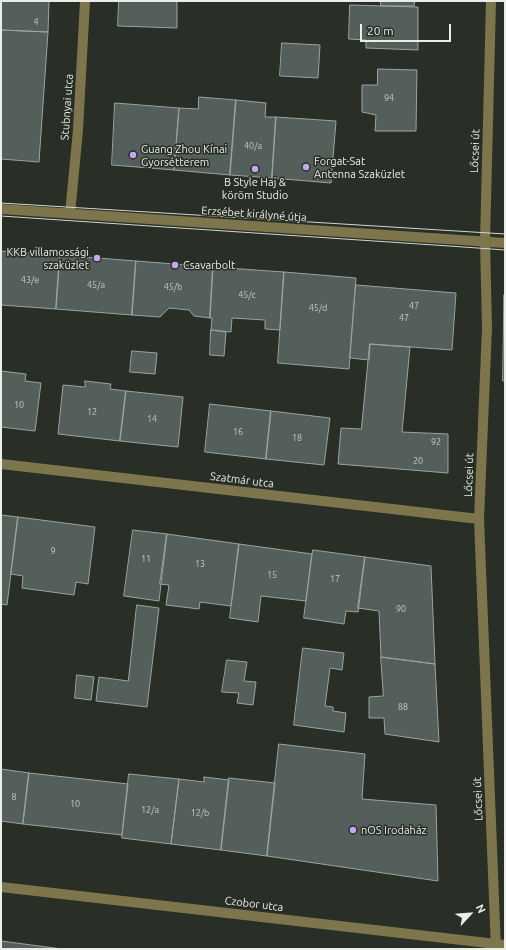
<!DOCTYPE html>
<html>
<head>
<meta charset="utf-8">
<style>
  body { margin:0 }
  #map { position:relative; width:506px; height:950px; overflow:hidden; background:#292e26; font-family:Ubuntu,sans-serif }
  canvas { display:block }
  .frame { position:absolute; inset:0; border:2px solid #eaede8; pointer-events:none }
  .north { position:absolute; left:450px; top:894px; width:40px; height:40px; -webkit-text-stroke:3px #292e26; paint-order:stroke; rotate:64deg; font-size:11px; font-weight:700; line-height:16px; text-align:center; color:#eaede8 }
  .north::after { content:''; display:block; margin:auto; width:14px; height:18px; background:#eaede8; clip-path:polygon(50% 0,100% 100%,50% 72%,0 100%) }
  .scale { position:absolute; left:360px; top:24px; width:91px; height:18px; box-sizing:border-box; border:2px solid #eaede8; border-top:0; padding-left:5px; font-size:12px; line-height:14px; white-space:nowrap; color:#eaede8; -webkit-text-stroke:3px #292e26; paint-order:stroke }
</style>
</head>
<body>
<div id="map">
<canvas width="506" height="950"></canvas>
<div class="frame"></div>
<div class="north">N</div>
<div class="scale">20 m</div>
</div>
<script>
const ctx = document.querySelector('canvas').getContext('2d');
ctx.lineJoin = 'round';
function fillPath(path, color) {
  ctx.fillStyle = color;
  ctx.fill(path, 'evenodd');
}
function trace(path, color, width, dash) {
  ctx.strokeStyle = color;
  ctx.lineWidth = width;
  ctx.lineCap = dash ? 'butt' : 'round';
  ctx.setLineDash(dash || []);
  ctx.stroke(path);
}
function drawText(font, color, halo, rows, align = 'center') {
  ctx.font = font + ' Ubuntu,sans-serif';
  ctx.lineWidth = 3;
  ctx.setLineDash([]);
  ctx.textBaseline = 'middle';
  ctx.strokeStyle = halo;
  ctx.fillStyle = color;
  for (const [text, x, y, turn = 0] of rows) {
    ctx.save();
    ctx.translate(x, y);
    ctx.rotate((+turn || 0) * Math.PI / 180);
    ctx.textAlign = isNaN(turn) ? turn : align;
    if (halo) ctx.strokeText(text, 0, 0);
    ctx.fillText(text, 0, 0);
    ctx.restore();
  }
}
const building = new Path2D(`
  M1,1H49L48,32L1,30Z
  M119,1H177V28L118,26Z
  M381,1H415L414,6H381Z
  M350,5L418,7V50L366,48V40L349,39Z
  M1,30L48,32L39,162L1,159Z
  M282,43L320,45L318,78L280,76Z
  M378,69L417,70L416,131H375L376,115L362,112V85H377Z
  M199,97L236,100L230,175L174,170L179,108L198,109Z
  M236,100L266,103L265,117H276L272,178L230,175Z
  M115,103L179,108L174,170L112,165Z
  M276,117L336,121L331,183L272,178Z
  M1,251L60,255L56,309L1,305Z
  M60,255L136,261L132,315L56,309Z
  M136,261L213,267L210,318L194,316L189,310L169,308L160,317L132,315Z
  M213,267L284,272L280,330L265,329V320L232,318L231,332L211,330L212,318H210Z
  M284,272L356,278L349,369L278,363Z
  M356,285L456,293L452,350L370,344L369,360L350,358Z
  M504,295L505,381H503Z
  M211,330L226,332L224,356L210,355Z
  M370,344L410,347L402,432L448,434V473L338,464L341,428L361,429Z
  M132,351L157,353L155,374L130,372Z
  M1,371L26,374L25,381L41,383L35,431L1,427Z
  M85,381L111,384L110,389L126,391L120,441L58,434L63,385L85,387Z
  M126,391L183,397L178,447L120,441Z
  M210,404L271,411L266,459L205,452Z
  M271,411L330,418L324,465L266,459Z
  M1,515L18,517L7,605L1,604Z
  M18,517L95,527L88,584L76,582L74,595L22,588L23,576L11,574Z
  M133,530L167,534L159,601L124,596Z
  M167,534L239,544L231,606L200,602L199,609L166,605L169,585L160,584Z
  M239,544L312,554L306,601L261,596L258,622L230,618Z
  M313,550L365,557L358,612L346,611L344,624L304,618Z
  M365,557L431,566L435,664L381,657L379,611L358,608Z
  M137,605L159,608L147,707L96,701L99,677L128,681Z
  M303,648L344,653L342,670L330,668L325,706L333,707V711L346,713L344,732L294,725Z
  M381,657L435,664L439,742L385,734L384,718H369V697L383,696Z
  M227,660L247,662L244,681L256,682L253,705L237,703L239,693L222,692Z
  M77,675L94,677L91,700L75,698Z
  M279,744L365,754L362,799L436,805L438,881L267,856Z
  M1,769L29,773L23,824L1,821Z
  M29,773L128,784L122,835L23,824Z
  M129,774L179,779L171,844L122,838Z
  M204,777L229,780L221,850L171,844L179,779L204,782Z
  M229,778L275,783L267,856L221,850Z
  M1,941L62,949H1Z`);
fillPath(building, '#545e5a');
trace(building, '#9aa5a0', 1);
trace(new Path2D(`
  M491,1L485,241L487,328L479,519L496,949
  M1,209L505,243
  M70,214L78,130L85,1
  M1,464L479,519
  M1,887L505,945`), '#7d764d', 10);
trace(new Path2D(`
  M1,203L505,234
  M1,216L449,246L505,250`), '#d4d7d2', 1);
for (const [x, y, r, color] of [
  [133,155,4,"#c4a7f1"],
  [306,167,4,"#c4a7f1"],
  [255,169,4,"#c4a7f1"],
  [97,258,4,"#c4a7f1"],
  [175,265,4,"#c4a7f1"],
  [353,830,4,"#c4a7f1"]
]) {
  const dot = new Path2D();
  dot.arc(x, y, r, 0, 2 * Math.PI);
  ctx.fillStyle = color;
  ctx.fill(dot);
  trace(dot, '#292e26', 1.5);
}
drawText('9px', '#c4c9c4', null, [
  ["4",36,22],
  ["94",389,98],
  ["40/a",253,146],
  ["43/e",30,280],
  ["45/a",96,285],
  ["45/b",173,287],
  ["45/c",247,295],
  ["47",414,306],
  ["45/d",318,308],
  ["47",404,318],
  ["10",19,405],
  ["12",92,412],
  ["14",152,419],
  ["16",238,432],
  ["18",297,438],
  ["92",436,442],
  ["20",418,461],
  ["9",53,551],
  ["11",146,559],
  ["13",200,564],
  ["15",272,575],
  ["17",335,579],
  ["90",401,609],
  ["88",403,707],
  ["8",14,797],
  ["10",75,804],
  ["12/a",150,810],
  ["12/b",200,813]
]);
drawText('11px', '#eaede8', '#292e26', [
  ["Stubnyai utca",67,107,-86],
  ["Lőcsei út",475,151,-88],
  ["Erzsébet királyné útja",254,214,4],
  ["Lőcsei út",469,475,-88],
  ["Szatmár utca",242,480,7],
  ["Lőcsei út",478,799,-92],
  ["Czobor utca",254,904,7]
]);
drawText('11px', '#eaede8', '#292e26', [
  ["Guang Zhou Kínai",141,149],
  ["Gyorsétterem",141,162],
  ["Forgat-Sat",314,161],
  ["Antenna Szaküzlet",314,174],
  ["B Style Haj &",255,182,"center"],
  ["köröm Studio",255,195,"center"],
  ["KKB villamossági",89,252,"right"],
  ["szaküzlet",89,265,"right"],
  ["Csavarbolt",183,265],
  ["nOS Irodaház",361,830]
], 'left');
</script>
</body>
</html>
